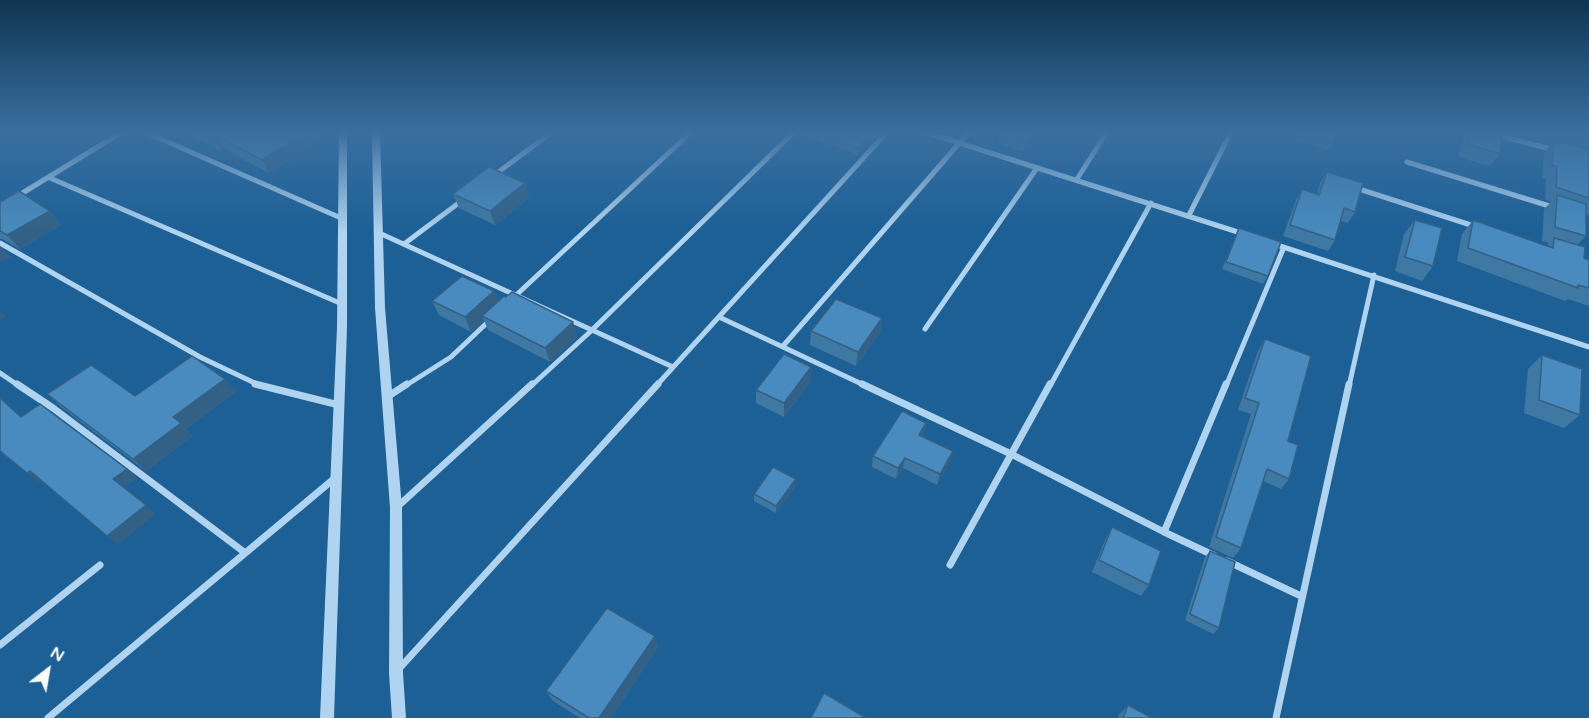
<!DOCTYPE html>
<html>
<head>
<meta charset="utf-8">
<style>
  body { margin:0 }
  #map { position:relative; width:1589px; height:718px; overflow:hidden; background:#1c6096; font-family:"Varela Round",sans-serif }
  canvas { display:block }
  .north { position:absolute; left:18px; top:640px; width:60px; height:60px; -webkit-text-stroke:4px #1c6096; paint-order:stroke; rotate:31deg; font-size:16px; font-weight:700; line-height:24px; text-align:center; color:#fff }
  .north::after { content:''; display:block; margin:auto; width:21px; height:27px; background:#fff; clip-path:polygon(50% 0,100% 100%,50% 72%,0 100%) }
</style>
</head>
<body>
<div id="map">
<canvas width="1589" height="718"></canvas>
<div class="north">N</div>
</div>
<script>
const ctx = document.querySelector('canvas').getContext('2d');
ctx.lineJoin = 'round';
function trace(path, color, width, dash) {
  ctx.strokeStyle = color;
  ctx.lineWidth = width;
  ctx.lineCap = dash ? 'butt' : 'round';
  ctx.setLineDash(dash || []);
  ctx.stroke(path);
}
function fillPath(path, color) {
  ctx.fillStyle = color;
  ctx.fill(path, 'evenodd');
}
trace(new Path2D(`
  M145,132L341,218
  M925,132L1244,234
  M1486,132L1554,150
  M1407,162L1556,208
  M493,176L552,132
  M50,178L342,304
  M1077,179L1107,132
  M1359,189L1477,227
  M16,197L122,132
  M1189,215L1231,132
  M377,232L673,367
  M0,243L200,357L261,386
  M404,244L464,199
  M1274,244L1589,347
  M512,299L691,132
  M719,317L866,386
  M925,329L1037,168
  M783,346L969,132
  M0,373L19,386
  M405,386L451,357L491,319
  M531,386L591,331L794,132
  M656,386L887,132
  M1050,386L1151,203
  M1226,386L1284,247
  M1349,386L1374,275`), '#b0d4ef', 5);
trace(new Path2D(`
  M17,384L53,408L244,552
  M255,384L339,405
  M862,384L1011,454L1164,532
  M387,397L407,384
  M396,508L532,384
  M1215,556L1164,532L1226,384
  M1227,561L1301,596
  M950,565L1050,384
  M0,645L100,565
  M397,671L658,384
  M48,718L335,478
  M1276,718L1349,384`), '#b0d4ef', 7);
fillPath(new Path2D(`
  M339,132H347V327L334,718H320L337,327Z
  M372,132H380L385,308L402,508L403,673L406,718H392L389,673L390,508L375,308Z`), '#b0d4ef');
fillPath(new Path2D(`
  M184,132H318L317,143L269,173L226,150L222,152Z
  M798,132H879L859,155L799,134Z
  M1000,132H1036L1023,152L998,143Z
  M1298,132H1337L1333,143L1329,150L1295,140Z
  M1465,132H1503L1500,154L1490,166L1458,157Z
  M1503,132H1589V215L1586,214V236L1577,245L1584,258L1589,260V306L1568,299L1565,301L1457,261L1462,234L1473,220L1547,246L1549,243L1542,241L1544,209L1551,202L1545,199L1546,179L1542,178L1544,153L1550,145Z
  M1327,172L1355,212L1348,223L1341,221L1335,240L1328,251L1283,236L1296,200L1302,189L1317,194L1320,183Z
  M525,183L529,198L495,225L459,208L453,194Z
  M0,202L61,225L20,249L2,239H0Z
  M1415,220L1433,266L1422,281L1395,271L1404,234Z
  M1239,228L1268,276L1263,284L1222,269Z
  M432,301H498L573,322L577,337L550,362L488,330L484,320L471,332L439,315Z
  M882,318L880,332L856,366L810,345L811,331Z
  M1265,339L1288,441L1289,479L1281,489L1263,481L1241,548L1233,558L1209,547L1251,414L1238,410L1258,351Z
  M1542,355L1580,415L1564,428L1524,413L1528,369Z
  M811,381L784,417L756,403V390Z
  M236,391L186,429L192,436L146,471L61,407L47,394L135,396Z
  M926,423L924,434L922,437L953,451L950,462L937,485L903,468L896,479L872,467L873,456Z
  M796,485L776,513L754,501V494Z
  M1112,527L1149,585L1141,596L1092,572L1105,540Z
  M1210,551L1219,628L1213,634L1185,620L1205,557Z
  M655,636L658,647L611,718H580L553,701L546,691Z
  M1128,705L1152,718H1118L1119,715Z`), '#3f78a3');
fillPath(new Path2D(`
  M308,132H318L317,143L269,173L262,160Z
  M873,132H879L859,155V148Z
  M1030,132H1036L1023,152L1026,137Z
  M218,137L226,150L222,152L214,139Z
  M525,183L529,198L495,225L490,211Z
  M50,211L61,225L20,249L7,235Z
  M0,246L11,257L0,263Z
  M494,291L500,306L482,316L484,320L471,332L465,317Z
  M0,311L6,317L0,320Z
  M882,318L880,332L856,366L858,352Z
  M573,322L577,337L550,362L545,348Z
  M811,367V381L784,417V403Z
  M225,379L236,391L186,429L192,436L146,471L133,459L173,417Z
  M926,423L924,434L917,446L919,435Z
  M953,451L950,462L937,485L940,474Z
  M905,458L903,468L896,479L898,468Z
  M127,469L137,478L123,489L113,479Z
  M30,471L42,480L39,482L27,473Z
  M796,479V485L776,513V506Z
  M146,505L156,514L118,545L107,536Z
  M655,636L658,647L611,718H599Z`), '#336185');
const building = new Path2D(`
  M201,132H308L262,160L218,137L214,139Z
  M815,132H873L859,148Z
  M1011,132H1030L1026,137Z
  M1299,132H1337L1333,143L1299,133Z
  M1470,132H1503L1500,154L1468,144Z
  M1560,132H1589V140Z
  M1554,140L1589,149V198L1556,187L1557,167L1552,165Z
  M489,167L525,183L490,211L453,194Z
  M1327,172L1363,183L1355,212L1344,208L1335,240L1290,225L1302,189L1319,195Z
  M19,191L50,211L7,235L0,231V202Z
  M1557,195L1586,204V236L1555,227Z
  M1415,220L1442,228L1433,266L1405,257Z
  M1473,220L1553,248L1554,238L1585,247L1584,258L1589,260V288L1578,285V288L1468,248Z
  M1239,228L1281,242L1268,276L1226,262Z
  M462,276L494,291L465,317L432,301Z
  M512,292L573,322L545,348L482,316L504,296L506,297Z
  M836,299L882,318L858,352L811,331Z
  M1265,339L1311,356L1288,441L1298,445L1289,479L1267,469L1241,548L1216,537L1259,403L1245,398Z
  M784,354L811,367L784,403L756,390Z
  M1542,355L1582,369L1580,415L1539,400Z
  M192,356L225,379L173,417L181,423L133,459L47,394L91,365L135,396Z
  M0,398L21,417L40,404L127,469L113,479L146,505L107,536L30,471L27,473L0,451Z
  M902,411L926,423L919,435L953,451L940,474L905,458L898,468L873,456Z
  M773,467L796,479L776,506L754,494Z
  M1112,527L1161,551L1149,585L1099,560Z
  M1210,551L1235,562L1219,628L1190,614Z
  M607,608L655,636L599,718H589L546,691Z
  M824,693L866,718H811Z
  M1128,705L1152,718H1123Z`);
fillPath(building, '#498bbe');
trace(building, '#336185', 1.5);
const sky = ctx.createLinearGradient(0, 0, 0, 233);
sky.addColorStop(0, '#0f3552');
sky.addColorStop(0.57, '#3a6fa0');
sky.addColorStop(1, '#3a6fa000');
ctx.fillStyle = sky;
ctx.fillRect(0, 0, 1589, 233);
</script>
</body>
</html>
